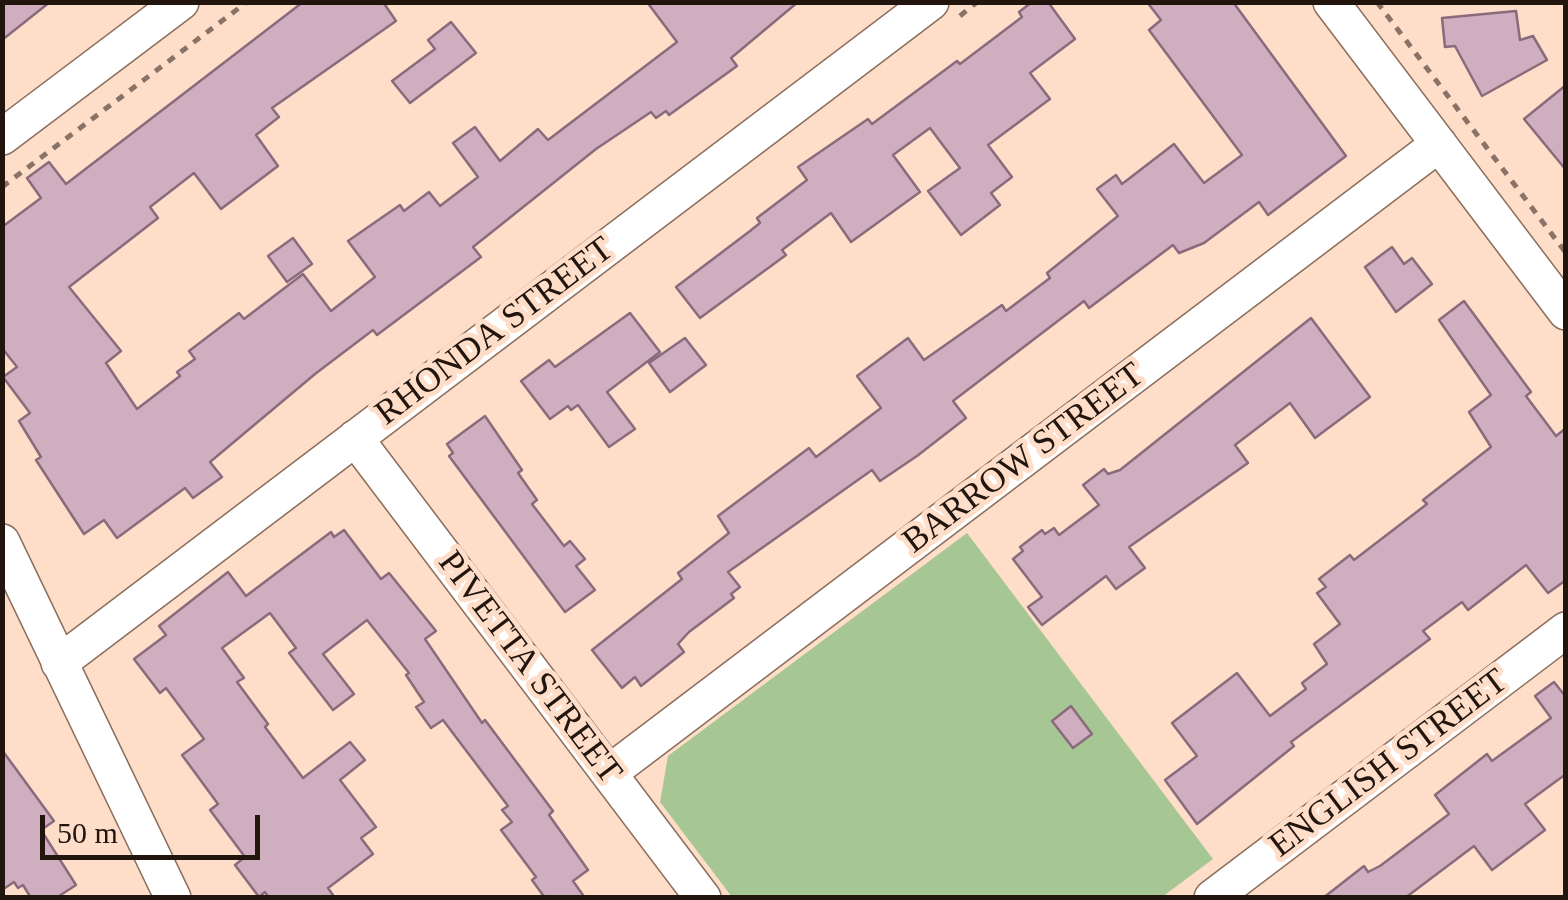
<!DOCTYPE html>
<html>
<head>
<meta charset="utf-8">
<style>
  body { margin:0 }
  #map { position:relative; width:1568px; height:900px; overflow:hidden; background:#feddc9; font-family:Georgia,serif }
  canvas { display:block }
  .frame { position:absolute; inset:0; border:5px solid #21150e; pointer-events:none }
  .scale { position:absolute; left:40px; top:815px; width:220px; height:45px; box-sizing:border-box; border:5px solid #21150e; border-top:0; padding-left:12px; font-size:30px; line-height:35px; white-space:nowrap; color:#21150e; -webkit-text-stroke:8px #feddc9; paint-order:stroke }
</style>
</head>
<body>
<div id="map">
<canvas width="1568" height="900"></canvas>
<div class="frame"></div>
<div class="scale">50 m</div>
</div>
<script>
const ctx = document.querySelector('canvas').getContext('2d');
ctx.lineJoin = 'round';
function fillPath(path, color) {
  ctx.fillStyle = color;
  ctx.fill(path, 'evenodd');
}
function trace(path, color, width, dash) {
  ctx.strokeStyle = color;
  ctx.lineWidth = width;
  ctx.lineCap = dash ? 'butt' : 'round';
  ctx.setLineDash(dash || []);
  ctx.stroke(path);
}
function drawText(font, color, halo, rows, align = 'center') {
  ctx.font = font + ' Georgia,serif';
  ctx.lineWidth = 10;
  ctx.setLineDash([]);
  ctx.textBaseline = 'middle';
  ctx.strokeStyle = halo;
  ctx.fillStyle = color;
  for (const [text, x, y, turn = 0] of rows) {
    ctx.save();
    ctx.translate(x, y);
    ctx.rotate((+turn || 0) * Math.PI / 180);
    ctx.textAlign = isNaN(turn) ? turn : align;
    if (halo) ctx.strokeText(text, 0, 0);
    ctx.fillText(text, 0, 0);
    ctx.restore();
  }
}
fillPath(new Path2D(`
  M967,533L1213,859L1162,897H732L660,802L668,756Z`), '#a6c793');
const building = new Path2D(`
  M2,2H50L2,40Z
  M303,2H383L396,21L272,108L279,117L256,135L278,166L221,209L194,173L150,207L158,218L69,287L121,351L106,363L137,409L180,376L177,372L195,359L189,351L239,313L244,319L303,274L331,311L375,277L348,241L400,205L404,211L429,192L440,206L478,177L453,143L475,127L500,161L538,129L548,140L677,42L647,2H798L731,58L737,66L669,115L666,111L656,118L651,112L596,149L473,247L481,257L377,335L373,330L315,374L210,462L222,477L193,498L185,488L117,538L104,520L84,534L36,460L41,457L19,421L30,413L3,377L17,367L2,348V227L41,198L27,178L49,162L66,184Z
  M1032,2H1048L1075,39L1030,73L1050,99L988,145L1012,177L991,193L1000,205L961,235L928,191L960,168L930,128L893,155L920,192L851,242L831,213L782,250L786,255L700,318L676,287L750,231L760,223L757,218L807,180L798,167L868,119L872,124L957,61L960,64L1022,17L1019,12Z
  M1147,2H1233L1346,156L1268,215L1259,202L1204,243L1179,253L1173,245L1089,308L1084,301L953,401L966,418L917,456L880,481L872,470L728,572L740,587L731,594L734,598L689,632L678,644L684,652L641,686L635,677L622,688L592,650L682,579L678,573L729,533L718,516L809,448L816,457L881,408L857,376L908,338L924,360L1002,305L1006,311L1050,278L1047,273L1118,216L1097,189L1116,175L1122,184L1174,144L1204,183L1242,155L1149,30L1161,20Z
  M1516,11L1520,40L1533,36L1547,60L1482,96L1455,46L1445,47L1442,18Z
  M451,22L476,53L410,103L392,81L435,49L428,40Z
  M1566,85V170L1524,119Z
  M293,238L312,264L287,282L268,256Z
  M1392,247L1404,264L1412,258L1432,284L1396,312L1365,267Z
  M1464,301L1531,392L1526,396L1556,436L1566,428V580L1548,593L1526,565L1468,610L1462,602L1423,631L1430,639L1291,742L1294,746L1197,824L1165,780L1197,756L1172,723L1237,673L1270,716L1306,689L1302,683L1327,664L1314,644L1340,624L1317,593L1326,587L1319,579L1350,555L1354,560L1427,504L1423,500L1491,447L1469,412L1491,395L1439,320Z
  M630,313L660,352L607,392L635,429L609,447L578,405L571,410L568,406L550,419L521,381L549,360L555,367Z
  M1311,318L1370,397L1315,438L1290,403L1235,445L1248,463L1129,547L1145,568L1116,589L1106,576L1042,625L1028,607L1042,597L1013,559L1023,551L1020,547L1042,530L1045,534L1054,528L1059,535L1099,505L1083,485L1104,469L1108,474L1120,470Z
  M685,338L706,365L670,392L649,363Z
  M485,416L522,470L518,473L537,500L532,504L564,546L570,541L585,559L576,566L595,590L565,612L449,456L453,453L447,444Z
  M344,530L381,579L389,573L436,631L425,639L482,723L485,720L553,811L549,815L588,870L573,881L585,898H545L532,880L536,877L501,830L512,822L502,810L508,806L443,720L431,728L416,707L424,702L406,675L409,673L367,620L323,654L354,694L333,710L289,653L296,648L270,613L222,648L244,678L237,682L268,724L265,727L303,778L350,742L365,760L340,780L376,827L361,838L373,854L328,888L335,898H269L265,892L259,897L235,865L245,857L210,810L218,804L182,755L204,739L166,688L160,693L134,659L166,635L159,626L228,572L246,596L331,532L334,537Z
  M1554,682L1566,697V774L1525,804L1545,830L1492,870L1474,846L1405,898H1323L1364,866L1368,872L1380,866L1449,814L1435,795L1487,754L1492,761L1551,718L1535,696Z
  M1071,706L1092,734L1073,748L1052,721Z
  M2,750L54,821L41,830L76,885L56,898H31L23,885L18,888L14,882L2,890Z`);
fillPath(building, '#cfaec0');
trace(building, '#8a6b7c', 2.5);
const minor = new Path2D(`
  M1331,2L1566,312
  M2,137L181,2
  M355,438L703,898
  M2,542L173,898
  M59,663L931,2
  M609,773L1439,144
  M1212,898L1566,630`);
trace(minor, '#8b6e5c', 38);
trace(new Path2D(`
  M1377,2L1566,253
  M960,16L977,2
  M2,187L247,2`), '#897366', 5, [8, 8]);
trace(minor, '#fff', 35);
drawText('35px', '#21150e', '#feddc9', [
  ["RHONDA STREET",495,332,-37],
  ["BARROW STREET",1024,459,-37],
  ["PIVETTA STREET",529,668,53],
  ["ENGLISH STREET",1389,764,-37]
]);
</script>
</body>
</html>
